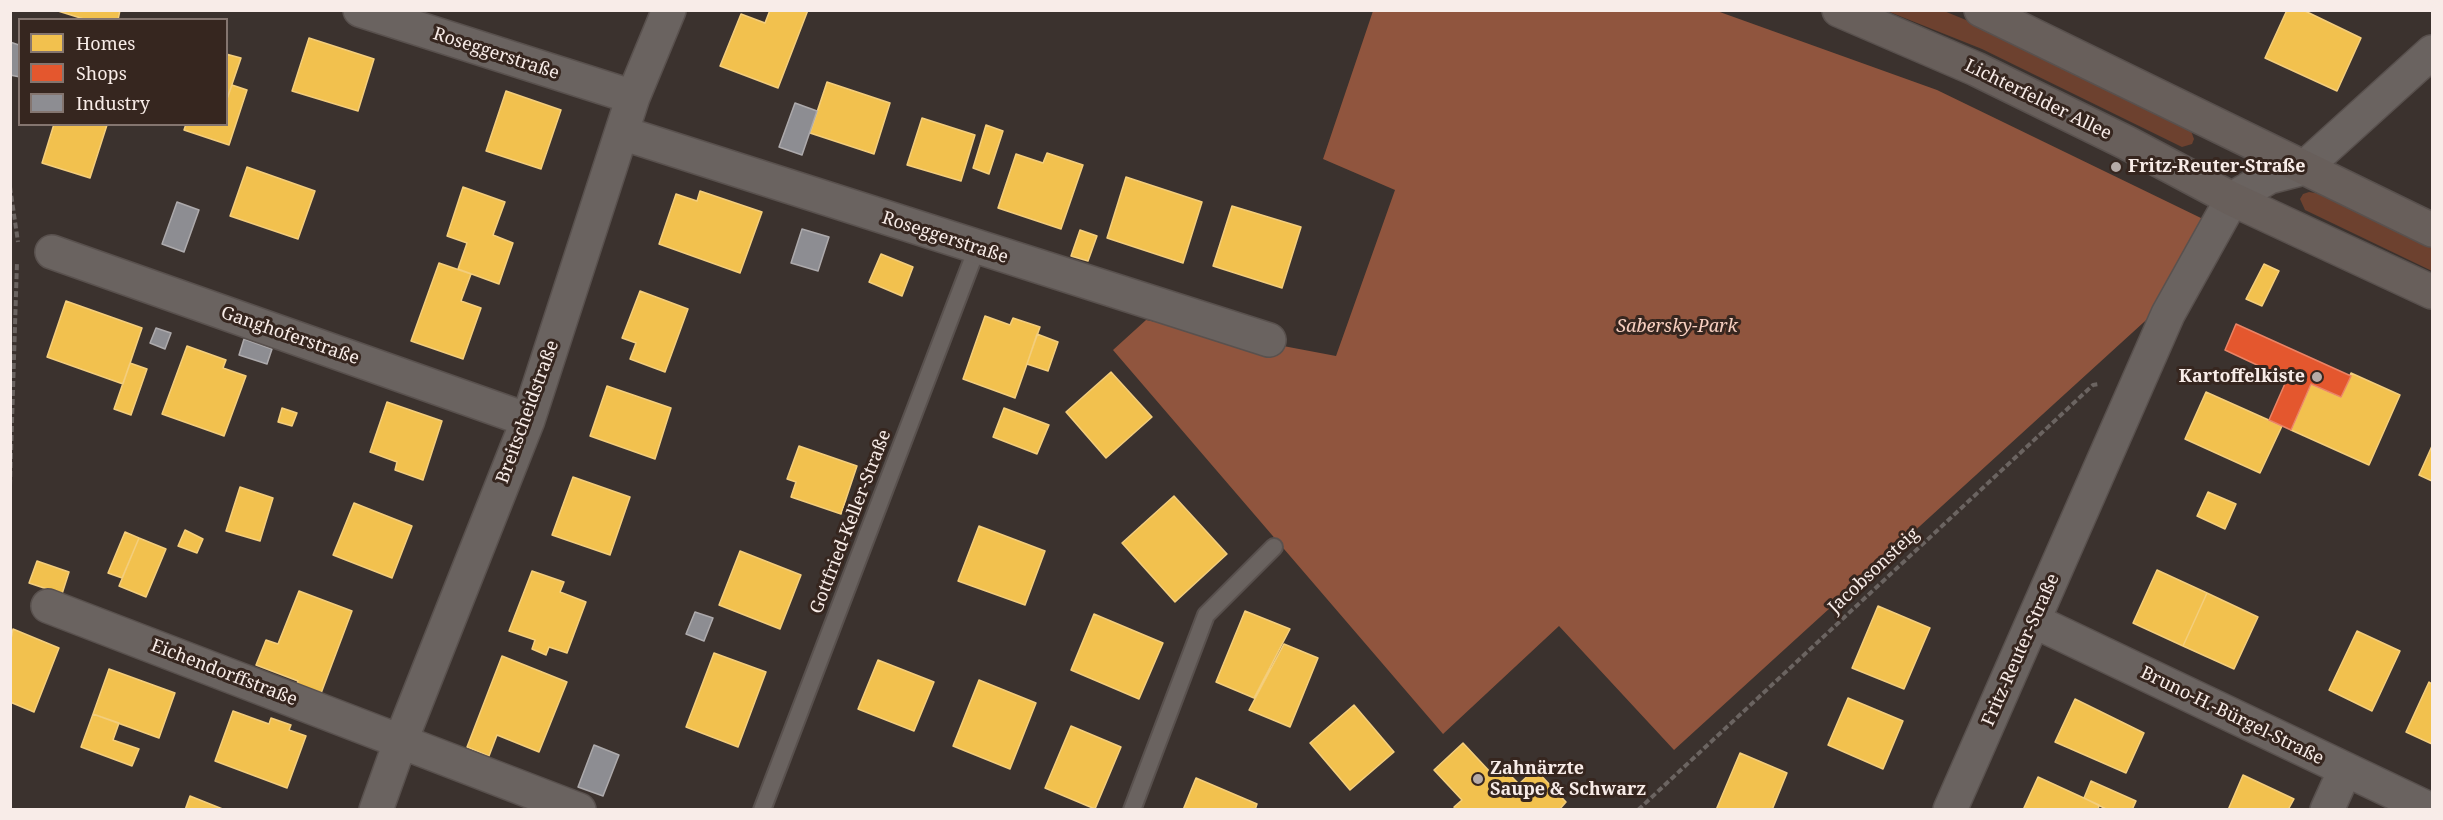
<!DOCTYPE html>
<html>
<head>
<meta charset="utf-8">
<style>
  body { margin:0 }
  #map { position:relative; width:2443px; height:820px; overflow:hidden; background:#3b322e; font-family:"Noto Serif",serif }
  canvas { display:block }
  .frame { position:absolute; inset:0; border:12px solid #f8ece8; pointer-events:none }
  .legend { position:absolute; left:18px; top:18px; width:210px; height:108px; box-sizing:border-box; background:#36261f; border:2px solid #84756f; margin:0; padding:8px 10px; list-style:none; font-size:18px; color:#f8ece8 }
  .legend li { display:flex; align-items:center; gap:12px; height:30px }
  .legend b { width:30px; border:2px solid #84756f }
</style>
</head>
<body>
<div id="map">
<canvas width="2443" height="820"></canvas>
<div class="frame"></div>
<ul class="legend">
<li><b style="height:16px;background:#f2c14e"></b>Homes</li>
<li><b style="height:16px;background:#e4572e"></b>Shops</li>
<li><b style="height:16px;background:#8d8d92"></b>Industry</li>
</ul>
</div>
<script>
const ctx = document.querySelector('canvas').getContext('2d');
ctx.lineJoin = 'round';
function fillPath(path, color) {
  ctx.fillStyle = color;
  ctx.fill(path, 'evenodd');
}
function trace(path, color, width, dash) {
  ctx.strokeStyle = color;
  ctx.lineWidth = width;
  ctx.lineCap = dash ? 'butt' : 'round';
  ctx.setLineDash(dash || []);
  ctx.stroke(path);
}
function drawText(font, color, halo, rows, align = 'center') {
  ctx.font = font + ' "Noto Serif",serif';
  ctx.lineWidth = 6;
  ctx.setLineDash([]);
  ctx.textBaseline = 'middle';
  ctx.strokeStyle = halo;
  ctx.fillStyle = color;
  for (const [text, x, y, turn = 0] of rows) {
    ctx.save();
    ctx.translate(x, y);
    ctx.rotate((+turn || 0) * Math.PI / 180);
    ctx.textAlign = isNaN(turn) ? turn : align;
    if (halo) ctx.strokeText(text, 0, 0);
    ctx.fillText(text, 0, 0);
    ctx.restore();
  }
}
fillPath(new Path2D(`
  M1887,11H1944L1993,31L2190,128L2194,139L2192,144L2182,147L1982,49Z
  M2309,192L2333,196L2432,244V271L2305,210L2300,199L2303,194Z`), '#6d412f');
fillPath(new Path2D(`
  M1373,11H1717L1937,90L2203,219L2166,302L1674,750L1559,626L1443,734L1113,350L1146,320L1336,356L1395,190L1323,159Z`), '#90553e');
const homes = new Path2D(`
  M120,10L118,20H87L58,11Z
  M770,10H808L778,88L720,66L741,14L765,23Z
  M2287,10H2303L2361,38L2337,91L2265,58Z
  M309,38L374,59L358,111L292,91Z
  M226,54L241,58L226,102Z
  M827,82L890,103L874,154L810,133Z
  M232,85L247,90L229,145L184,130L186,124H226V102Z
  M506,91L561,110L541,169L486,151Z
  M922,118L975,135L961,181L907,165Z
  M54,124L107,125L90,178L42,163Z
  M986,125L1003,131L989,174L973,168Z
  M1047,153L1083,165L1061,229L998,208L1016,154L1043,163Z
  M247,167L315,191L298,239L230,216Z
  M1126,177L1202,202L1183,263L1107,238Z
  M463,187L505,202L493,235L513,243L499,284L458,269L467,243L447,236Z
  M700,191L762,212L740,273L659,244L676,194L697,201Z
  M1232,206L1301,227L1282,288L1213,266Z
  M1080,230L1097,236L1088,261L1071,256Z
  M881,254L913,267L902,296L869,282Z
  M439,263L471,274L461,301L481,308L463,359L411,341Z
  M2264,264L2279,271L2262,306L2246,299Z
  M640,291L688,309L665,372L630,359L636,343L622,338Z
  M66,301L142,328L123,384L47,357Z
  M985,316L1010,325L1013,318L1040,327L1015,398L963,379Z
  M1037,334L1058,342L1048,371L1027,364Z
  M187,346L226,360L223,368L246,376L224,436L162,414Z
  M130,363L147,369L131,415L114,409Z
  M1111,372L1152,417L1106,458L1066,412Z
  M2351,373L2400,395L2369,465L2291,430L2311,384L2341,397Z
  M607,386L671,408L655,459L590,436Z
  M2206,392L2282,426L2260,473L2185,439Z
  M387,402L442,421L423,480L395,470L397,462L370,452Z
  M282,408L297,413L292,426L278,422Z
  M1004,408L1049,425L1037,454L993,437Z
  M799,446L857,466L841,514L791,497L796,482L787,479Z
  M2432,446V481L2419,475Z
  M573,477L630,497L610,555L552,535Z
  M240,487L273,498L260,541L226,531Z
  M2208,492L2236,504L2225,529L2197,516Z
  M1174,496L1227,554L1175,602L1122,543Z
  M354,503L412,526L392,578L333,555Z
  M979,526L1045,551L1025,605L958,581Z
  M185,530L203,539L197,553L178,546Z
  M125,532L139,538L122,578L108,573Z
  M139,538L166,549L146,597L119,586Z
  M740,551L801,575L780,629L719,605Z
  M37,561L69,572L62,594L29,583Z
  M2157,570L2207,593L2183,646L2133,623Z
  M532,571L564,582L560,592L586,602L567,653L549,647L546,655L532,649L535,640L509,631Z
  M299,591L352,611L320,696L296,687L298,681L256,665L266,640L278,644Z
  M2207,593L2258,617L2234,669L2183,646Z
  M1878,606L1930,628L1904,689L1852,668Z
  M1245,611L1290,629L1254,698L1216,682Z
  M1094,614L1163,643L1139,699L1071,670Z
  M13,629L59,648L34,712L10,702V644Z
  M2357,631L2400,651L2372,711L2329,690Z
  M1284,644L1318,658L1290,727L1249,710Z
  M714,653L766,672L738,747L686,727Z
  M502,656L567,682L539,752L497,735L489,756L467,747Z
  M878,660L934,682L914,731L858,709Z
  M109,669L175,693L159,738L93,714Z
  M979,680L1036,703L1010,769L953,746Z
  M2429,682L2432,684V744L2406,732Z
  M1848,698L1903,721L1883,769L1828,745Z
  M2075,699L2144,733L2126,773L2055,742Z
  M1354,705L1394,752L1350,790L1310,743Z
  M233,711L269,724L271,718L291,725L289,730L306,736L287,788L215,761Z
  M93,714L119,723L113,740L139,749L132,766L81,747Z
  M1071,726L1121,747L1095,809L1045,788Z
  M1463,743L1492,774L1501,766L1519,784L1535,769L1566,802L1559,810H1456L1454,807L1462,800L1434,770Z
  M1740,753L1787,773L1772,810H1716Z
  M2243,775L2294,799L2288,810H2228Z
  M2038,777L2099,805L2098,810H2023Z
  M1196,778L1257,804L1255,810H1183Z
  M2091,781L2136,801L2132,810H2108L2084,798Z
  M190,796L225,810H185Z`);
fillPath(homes, '#f2c14e');
trace(homes, '#f4ce7c', 1.5);
const shops = new Path2D(`
  M2236,324L2351,376L2341,397L2311,384L2291,430L2269,420L2287,379L2225,350Z`);
fillPath(shops, '#e4572e');
trace(shops, '#ea8466', 1.5);
const industry = new Path2D(`
  M10,42L19,45L20,77L10,75Z
  M795,103L817,111L802,155L779,147Z
  M177,202L199,210L184,252L162,244Z
  M802,229L829,237L818,271L791,263Z
  M156,328L171,333L165,349L150,343Z
  M244,339L272,349L267,364L239,355Z
  M695,612L713,618L704,641L686,634Z
  M594,745L619,755L603,796L578,787Z`);
fillPath(industry, '#8d8d92');
trace(industry, '#adaaac', 1.5);
const lane = new Path2D(`
  M762,810L977,248
  M1132,810L1206,615L1274,547`);
const street = new Path2D(`
  M360,10L633,97
  M622,133L1269,340
  M52,252L528,420
  M48,606L579,810
  M2034,621L2431,810
  M376,810L401,740L528,420L633,97L669,10
  M1950,810L2168,314L2232,199L2269,177L2304,168L2432,52
  M2327,810L2345,770`);
const secondary = new Path2D(`
  M1839,10L1976,69L2127,143L2232,199L2432,292
  M1981,10L2432,230`);
trace(lane, '#59514e', 20);
trace(street, '#59514e', 36);
trace(secondary, '#59514e', 36);
trace(new Path2D(`
  M10,187L18,242
  M10,486L17,262
  M1638,810L2093,385L2099,384`), '#6b6461', 4, [6, 3]);
trace(lane, '#6a6360', 16);
trace(street, '#6a6360', 33);
trace(secondary, '#685f5b', 33);
for (const [x, y, r, color] of [
  [2116,167,6,"#b6aba7"],
  [2317,377,6,"#b6aba7"],
  [1478,779,6,"#b6aba7"]
]) {
  const dot = new Path2D();
  dot.arc(x, y, r, 0, 2 * Math.PI);
  ctx.fillStyle = color;
  ctx.fill(dot);
  trace(dot, '#36261f', 2);
}
drawText('18px', '#f8ece8', '#36261f', [
  ["Roseggerstraße",496,54,18],
  ["Lichterfelder Allee",2038,100,26],
  ["Roseggerstraße",945,238,18],
  ["Ganghoferstraße",290,336,19],
  ["Breitscheidstraße",528,412,-70],
  ["Gottfried-Keller-Straße",851,522,-69],
  ["Jacobsonsteig",1874,571,-43],
  ["Fritz-Reuter-Straße",2021,650,-66],
  ["Eichendorffstraße",224,673,21],
  ["Bruno-H.-Bürgel-Straße",2232,716,26]
]);
drawText('bold 18px', '#f8ece8', '#36261f', [
  ["Fritz-Reuter-Straße",2128,167],
  ["Kartoffelkiste",2305,377,"right"],
  ["Zahnärzte",1490,769],
  ["Saupe & Schwarz",1490,790]
], 'left');
drawText('italic 18px', '#f7cfc0', '#36261f', [
  ["Sabersky-Park",1677,327]
]);
</script>
</body>
</html>
